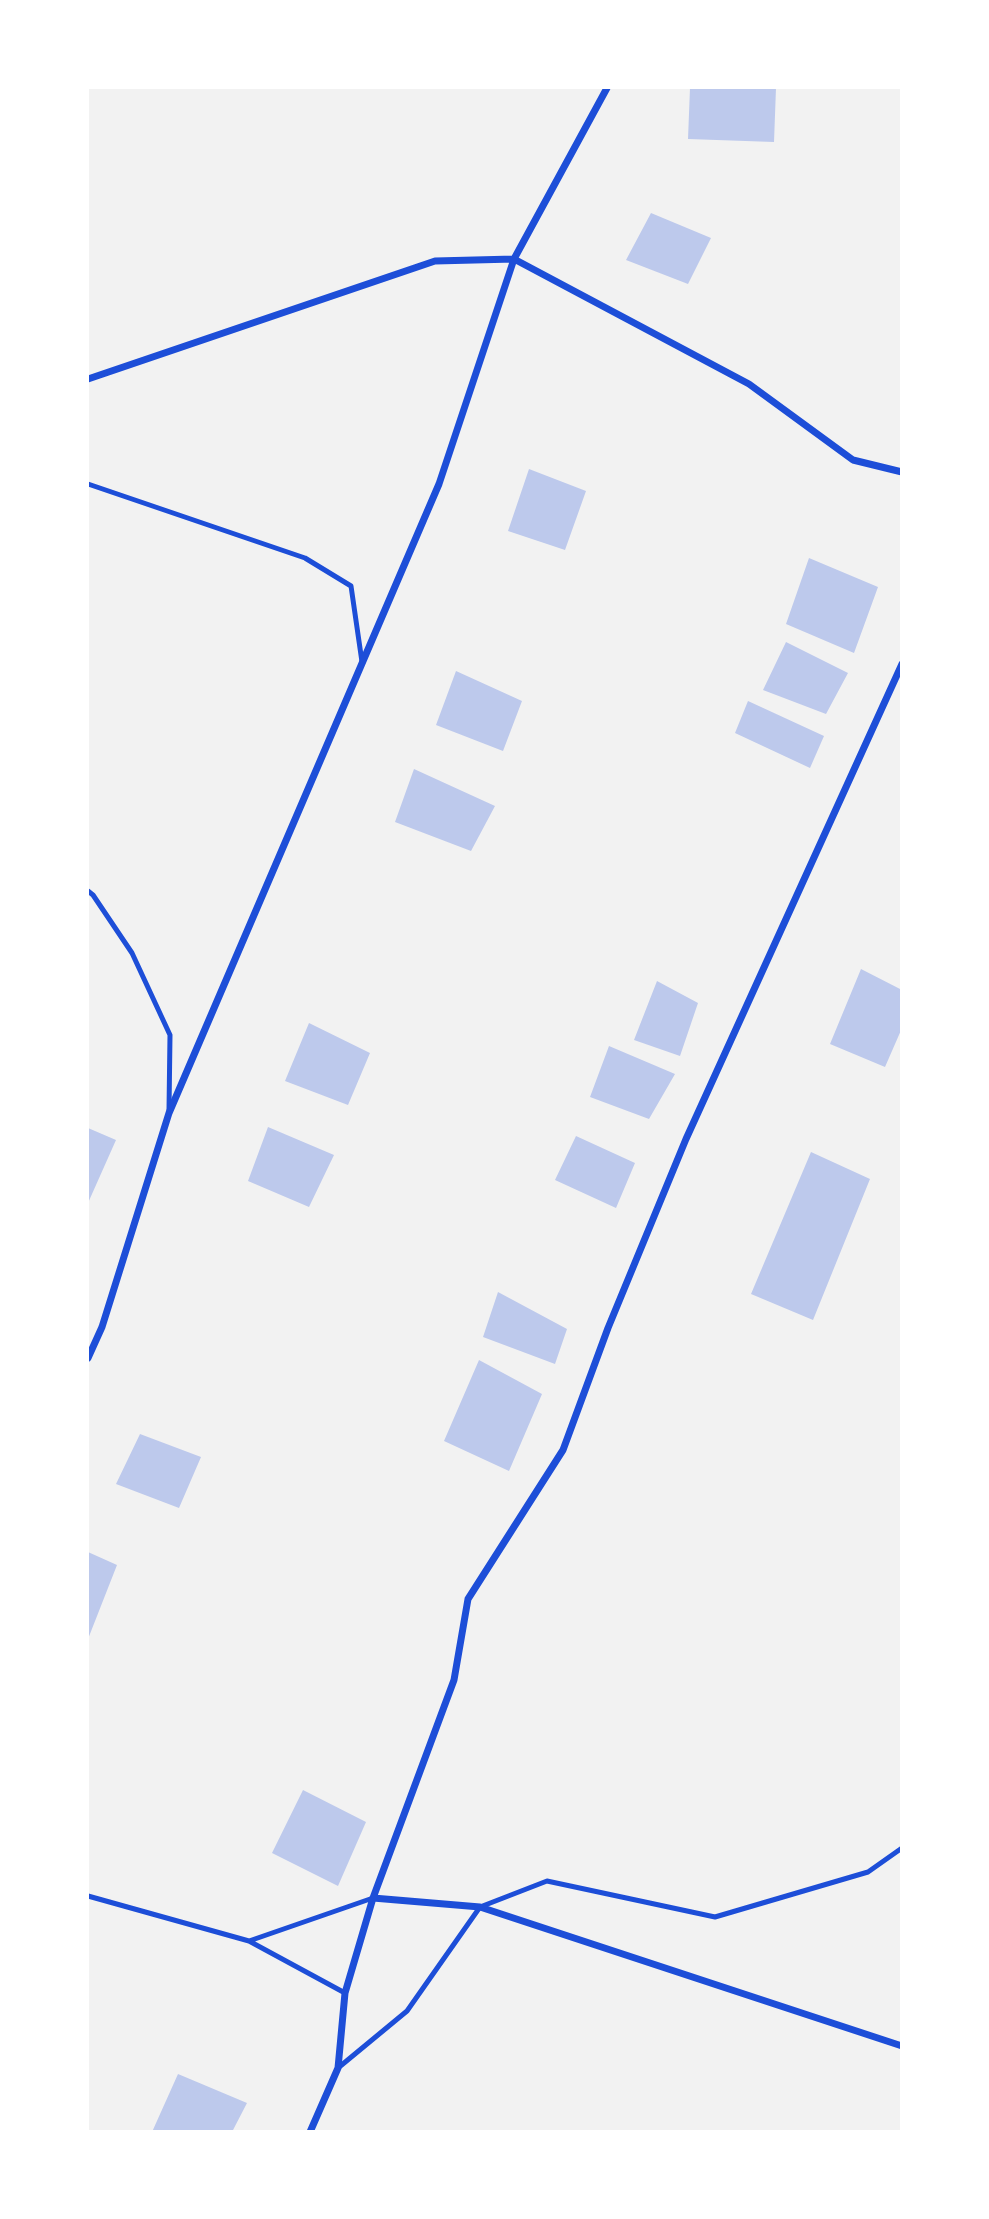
<!DOCTYPE html>
<html>
<head>
<meta charset="utf-8">
<style>
  body { margin:0 }
  #map { position:relative; width:989px; height:2219px; overflow:hidden; background:#f2f2f2; font-family:Bitter,serif }
  canvas { display:block }
  .frame { position:absolute; inset:0; border:89px solid #fff; pointer-events:none }
</style>
</head>
<body>
<div id="map">
<canvas width="989" height="2219"></canvas>
<div class="frame"></div>
</div>
<script>
const ctx = document.querySelector('canvas').getContext('2d');
ctx.lineJoin = 'round';
function fillPath(path, color) {
  ctx.fillStyle = color;
  ctx.fill(path, 'evenodd');
}
function trace(path, color, width, dash) {
  ctx.strokeStyle = color;
  ctx.lineWidth = width;
  ctx.lineCap = dash ? 'butt' : 'round';
  ctx.setLineDash(dash || []);
  ctx.stroke(path);
}
fillPath(new Path2D(`
  M690,88H776L774,142L688,139Z
  M651,213L711,238L688,284L626,260Z
  M529,469L586,491L565,550L508,531Z
  M809,558L878,587L854,653L786,624Z
  M786,642L848,673L826,714L763,690Z
  M456,671L522,701L503,751L436,725Z
  M748,701L824,736L810,768L735,733Z
  M414,769L495,806L471,851L395,822Z
  M861,969L902,990V1028L885,1067L830,1044Z
  M657,981L698,1003L680,1056L634,1040Z
  M309,1023L370,1053L348,1105L285,1081Z
  M609,1046L675,1074L649,1119L590,1097Z
  M268,1127L334,1155L309,1207L248,1181Z
  M88,1128L116,1140L88,1203Z
  M576,1136L635,1163L616,1208L555,1180Z
  M811,1152L870,1179L813,1320L751,1294Z
  M498,1292L567,1329L555,1364L483,1337Z
  M479,1360L542,1394L509,1471L444,1441Z
  M140,1434L201,1457L179,1508L116,1484Z
  M88,1552L117,1565L88,1639Z
  M303,1790L366,1822L338,1886L272,1853Z
  M178,2074L247,2103L232,2132H152Z`), '#bdc9ec');
trace(new Path2D(`
  M88,484L305,558L351,586L362,662
  M88,891L93,895L132,953L170,1035L169,1110
  M88,1896L249,1941L345,1993
  M249,1941L373,1898
  M338,2068L407,2011L480,1907L547,1881L715,1917L868,1872L902,1848`), '#1d4ed8', 5);
trace(new Path2D(`
  M88,379L435,261L514,259L749,384L853,460L902,472
  M88,1358L102,1327L169,1113L439,484L514,259L607,88
  M373,1898L480,1907L902,2046
  M310,2132L338,2068L345,1993L373,1898L454,1680L468,1599L563,1450L608,1328L686,1139L902,664`), '#1d4ed8', 7);
</script>
</body>
</html>
